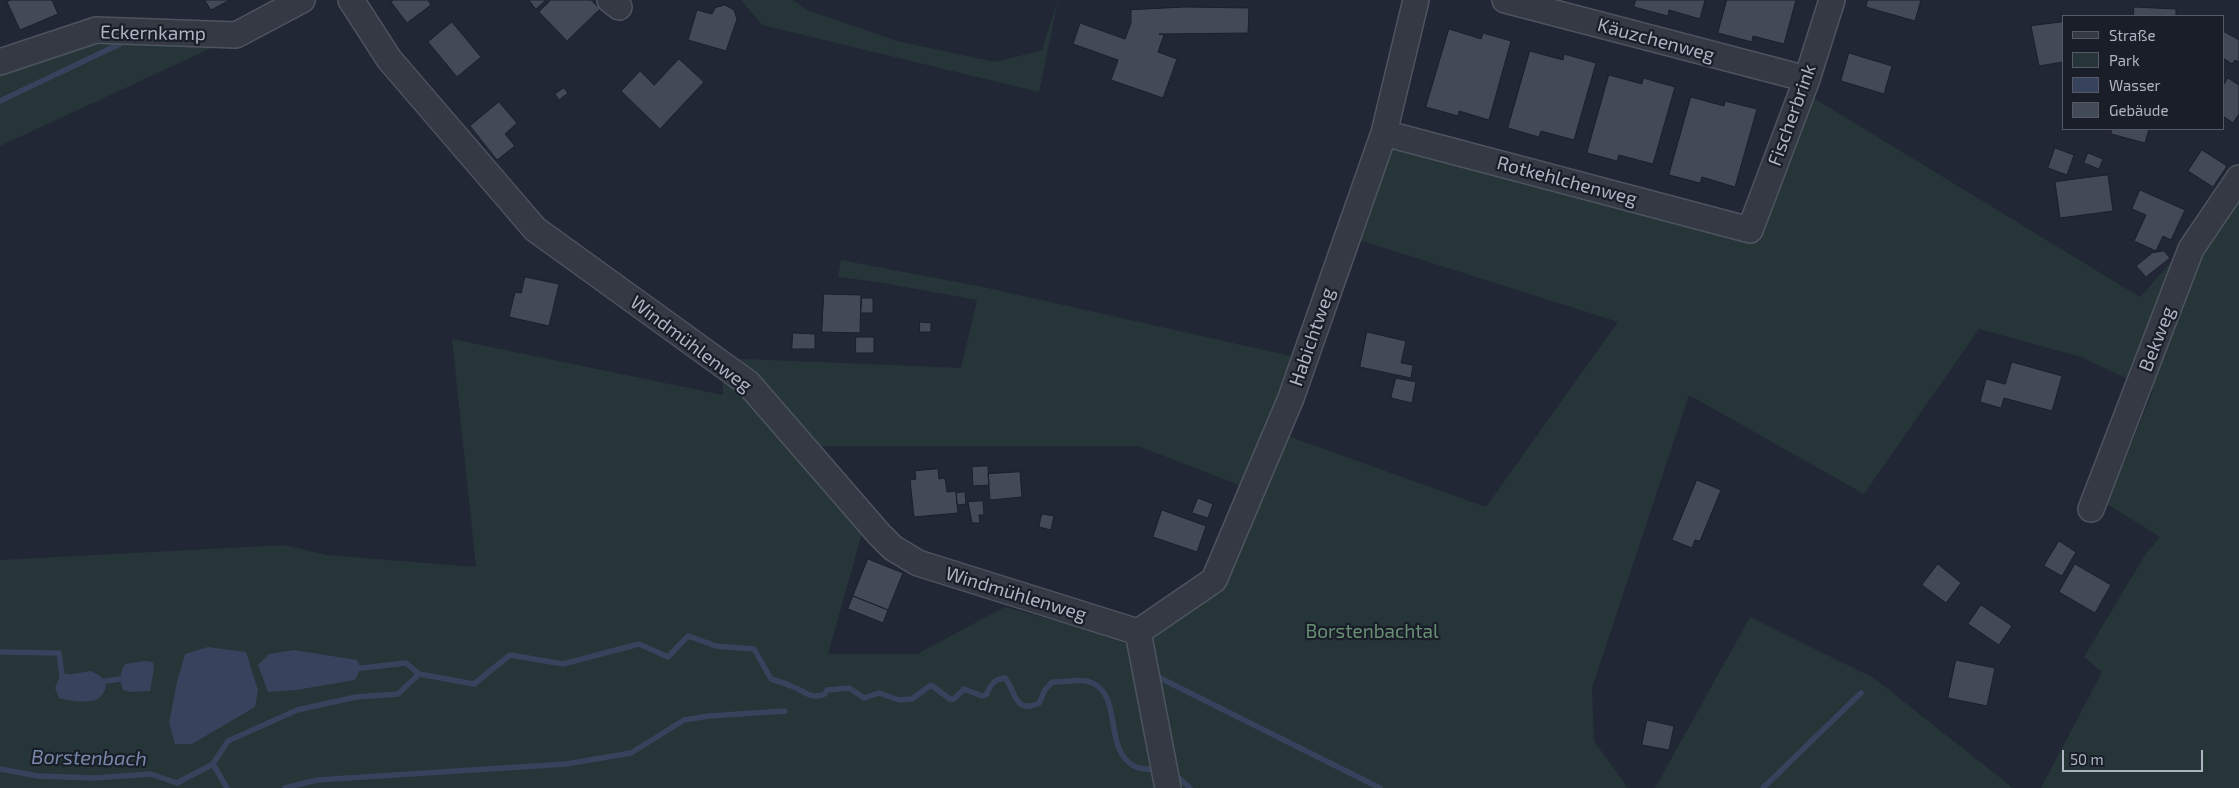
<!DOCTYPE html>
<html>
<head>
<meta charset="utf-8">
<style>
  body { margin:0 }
  #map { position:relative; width:2239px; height:788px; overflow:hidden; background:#212734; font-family:"Exo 2",sans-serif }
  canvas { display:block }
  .legend { position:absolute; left:2062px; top:15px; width:162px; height:115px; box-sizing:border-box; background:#191e29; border:1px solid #555a66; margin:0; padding:6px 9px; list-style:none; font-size:15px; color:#aeb4c1 }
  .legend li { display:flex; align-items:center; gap:10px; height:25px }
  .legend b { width:25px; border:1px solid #555a66 }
  .scale { position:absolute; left:2062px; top:750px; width:141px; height:22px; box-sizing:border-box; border:2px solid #aeb4c1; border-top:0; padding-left:6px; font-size:15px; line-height:18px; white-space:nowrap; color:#aeb4c1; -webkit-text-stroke:4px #191e29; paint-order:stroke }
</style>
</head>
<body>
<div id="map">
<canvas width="2239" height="788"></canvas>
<ul class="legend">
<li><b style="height:6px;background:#343944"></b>Straße</li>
<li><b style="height:14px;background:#253538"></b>Park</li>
<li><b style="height:14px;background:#37435c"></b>Wasser</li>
<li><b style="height:14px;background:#424a58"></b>Gebäude</li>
</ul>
<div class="scale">50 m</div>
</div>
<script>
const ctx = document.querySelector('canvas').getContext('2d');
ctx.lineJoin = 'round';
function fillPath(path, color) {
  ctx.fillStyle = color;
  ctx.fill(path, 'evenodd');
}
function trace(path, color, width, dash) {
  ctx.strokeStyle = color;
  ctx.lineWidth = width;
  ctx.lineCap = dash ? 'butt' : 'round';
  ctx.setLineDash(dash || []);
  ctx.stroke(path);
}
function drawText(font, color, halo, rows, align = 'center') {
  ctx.font = font + ' "Exo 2",sans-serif';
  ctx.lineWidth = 4.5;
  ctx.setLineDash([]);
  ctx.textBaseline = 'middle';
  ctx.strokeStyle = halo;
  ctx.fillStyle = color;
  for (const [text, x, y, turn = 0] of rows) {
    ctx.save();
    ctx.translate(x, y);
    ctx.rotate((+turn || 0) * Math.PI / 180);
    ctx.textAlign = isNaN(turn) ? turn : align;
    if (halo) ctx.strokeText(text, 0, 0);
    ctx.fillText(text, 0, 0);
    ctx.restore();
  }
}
fillPath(new Path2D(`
  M741,0H793L807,10L897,41L995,62L1042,50L1058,0L1039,92L762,25Z
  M101,31L231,39L0,146V69Z
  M1807,94L2140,297L2239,186V788H2041L2102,672L2084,657L2145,555L2160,537L2107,504L2153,391L2081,357L1979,329L1864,494L1689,395L1592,688L1594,741L1628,788H0V560L284,545L327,555L476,567L452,339L723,395L722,358L961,368L977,300L878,282L838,277L841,260L983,287L1309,360L1282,434L1486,507L1618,322L1353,238L1386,144L1750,236ZM799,446H1138L1257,492L1221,587L1133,642L1005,607L917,654H828L865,523Z
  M1750,617L1874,678L2013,788H1655Z`), '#253538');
fillPath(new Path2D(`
  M208,647L246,652L258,690L255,707L192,744H175L169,723L177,682L185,654Z
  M294,650L357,660L361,668L355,680L296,690L268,692L258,665L269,654Z
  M144,661L153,662L154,669L150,691L131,692L123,690C120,680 119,674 125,664Z
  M91,671C101,676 105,678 106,688C104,691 102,696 99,698C91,704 67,701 59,698L55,688L60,676Z`), '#37435c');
trace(new Path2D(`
  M0,101L126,41
  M0,652L59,653L62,676L68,677
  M353,669L406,663L419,674
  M1154,675L1380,788
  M99,682L127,678
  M213,764L227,788
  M0,769L38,776L94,778L151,774L177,783L213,764L228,741L297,710L356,697L398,694L419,674L474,684L510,655L563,664L639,644L668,657L688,636L716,646L754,649L771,679C778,681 785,683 791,686C805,691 810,700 825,694L827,690L849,688L864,698L879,693L899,700L912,699L931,685L950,699H954L964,689L982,696L987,694C990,684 995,679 1005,678C1016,691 1014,715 1039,703L1045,690L1052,682C1064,683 1078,678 1090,682C1124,694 1102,748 1134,766C1139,769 1147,769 1153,770
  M1180,779L1190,788
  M285,788L317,780L566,764L631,753L684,720L709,716L785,711
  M1763,788L1861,693`), '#37435c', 5.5);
const building = new Path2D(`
  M11,0H52L58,14L20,30L7,2Z
  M205,0H230L211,10Z
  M394,0H428L431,5L407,23L391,2Z
  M529,0H546L536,9Z
  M551,0H591L600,9L567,41L539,12Z
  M1636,0H1705L1700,19L1669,10L1668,16L1634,7Z
  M1727,0H1796L1784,44L1753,36L1752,42L1718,33Z
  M1868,0H1921L1915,21L1866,7Z
  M725,5L734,10L737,19L726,51L688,40L697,10L712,14L715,8Z
  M1185,7L1249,8L1248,33L1159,34L1164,35L1158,52L1177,59L1163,98L1111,80L1118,60L1073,44L1080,23L1125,39L1131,23V10Z
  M2134,7L2176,9V16H2134Z
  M452,22L481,57L457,77L428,42Z
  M2063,22V62L2039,66L2031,26Z
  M1449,29L1481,39L1483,33L1511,41L1489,120L1459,111L1458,116L1426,107Z
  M2223,31L2239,40V62L2235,60L2232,64L2223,58Z
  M1530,51L1563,60L1564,54L1596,63L1574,140L1541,131L1539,137L1508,128Z
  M1849,53L1892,66L1884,94L1841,81Z
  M679,59L704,82L660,129L621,91L640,71L654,85Z
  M1609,75L1642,84L1643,78L1675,87L1653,164L1619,155L1617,161L1587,153Z
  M2228,78L2239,85V114L2233,123L2223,116V86Z
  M564,88L568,93L559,100L555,94Z
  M1691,97L1724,106L1725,101L1757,109L1735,187L1702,177L1700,183L1669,175Z
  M499,102L517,123L505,134L515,146L497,160L470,126Z
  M2112,129H2149L2145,143L2111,134Z
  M2055,148L2074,155L2067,175L2048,168Z
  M2202,150L2227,166L2213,187L2188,171Z
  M2088,153L2103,159L2099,169L2084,163Z
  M2108,175L2113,211L2060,218L2055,182Z
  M2140,190L2185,210L2171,240L2163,236L2156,251L2134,241L2146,215L2132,209Z
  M2164,251L2170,258L2146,277L2136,266L2152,253Z
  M525,277L559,284L549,326L509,317L515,292L521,293Z
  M824,294L861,295L860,333L822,332Z
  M862,298H873V313H861Z
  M920,322L931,323V332H920Z
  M1367,332L1406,341L1401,363L1413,365L1411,378L1360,367Z
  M793,333L815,334V349H792Z
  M856,337H874V353H856Z
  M2012,362L2062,376L2052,411L2004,398L2001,408L1980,402L1986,379L2005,384Z
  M1396,378L1416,382L1412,403L1391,398Z
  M988,466L989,485L973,486L972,467Z
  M938,469L939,479L945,478L947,492L956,491L958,513L914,517L910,480L916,479L915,471Z
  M1020,472L1022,497L990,500L988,474Z
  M1697,480L1721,490L1700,541L1695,540L1692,548L1672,540Z
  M965,492L966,504L957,505L956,493Z
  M1198,498L1213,504L1208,518L1192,513Z
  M983,501L984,515H979L980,523H972L968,502Z
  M1162,510L1206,526L1197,552L1153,537Z
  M1042,514L1054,516L1051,530L1039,527Z
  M2059,541L2076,552L2062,576L2044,566Z
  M868,559L903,573L888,610L853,596Z
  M1938,564L1961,583L1946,603L1922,585Z
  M2075,564L2111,585L2095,613L2059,592Z
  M853,596L888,610L883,623L848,609Z
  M1981,605L2012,626L1999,645L1968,624Z
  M1956,660L1995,668L1987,706L1948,698Z
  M1647,720L1674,726L1669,750L1642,745Z`);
fillPath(building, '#424a58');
trace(building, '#1b202b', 1);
const minor = new Path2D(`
  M351,0L389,59L535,229L748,383L879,534L893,548L918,563L1138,632
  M610,0L619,7
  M1505,0L1807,79
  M0,62L96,30L236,35L302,0
  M1384,133L1750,230L1807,79L1832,0
  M2091,509L2191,249L2239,178
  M1138,632L1214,580L1291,398L1384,133L1416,0
  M1138,632L1168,788`);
trace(minor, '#4e545f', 28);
trace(minor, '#343944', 25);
drawText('19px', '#aeb4c1', '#191e29', [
  ["Eckernkamp",153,33,1],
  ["Käuzchenweg",1656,40,15],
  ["Fischerbrink",1792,115,-70],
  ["Rotkehlchenweg",1567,181,15],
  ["Habichtweg",1312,337,-71],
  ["Bekweg",2157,339,-69],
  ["Windmühlenweg",691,344,37],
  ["Windmühlenweg",1016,594,17]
]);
drawText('19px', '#688f74', '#191e29', [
  ["Borstenbachtal",1372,632]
]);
drawText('italic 20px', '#7888a8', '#191e29', [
  ["Borstenbach",89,758,1]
]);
</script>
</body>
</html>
